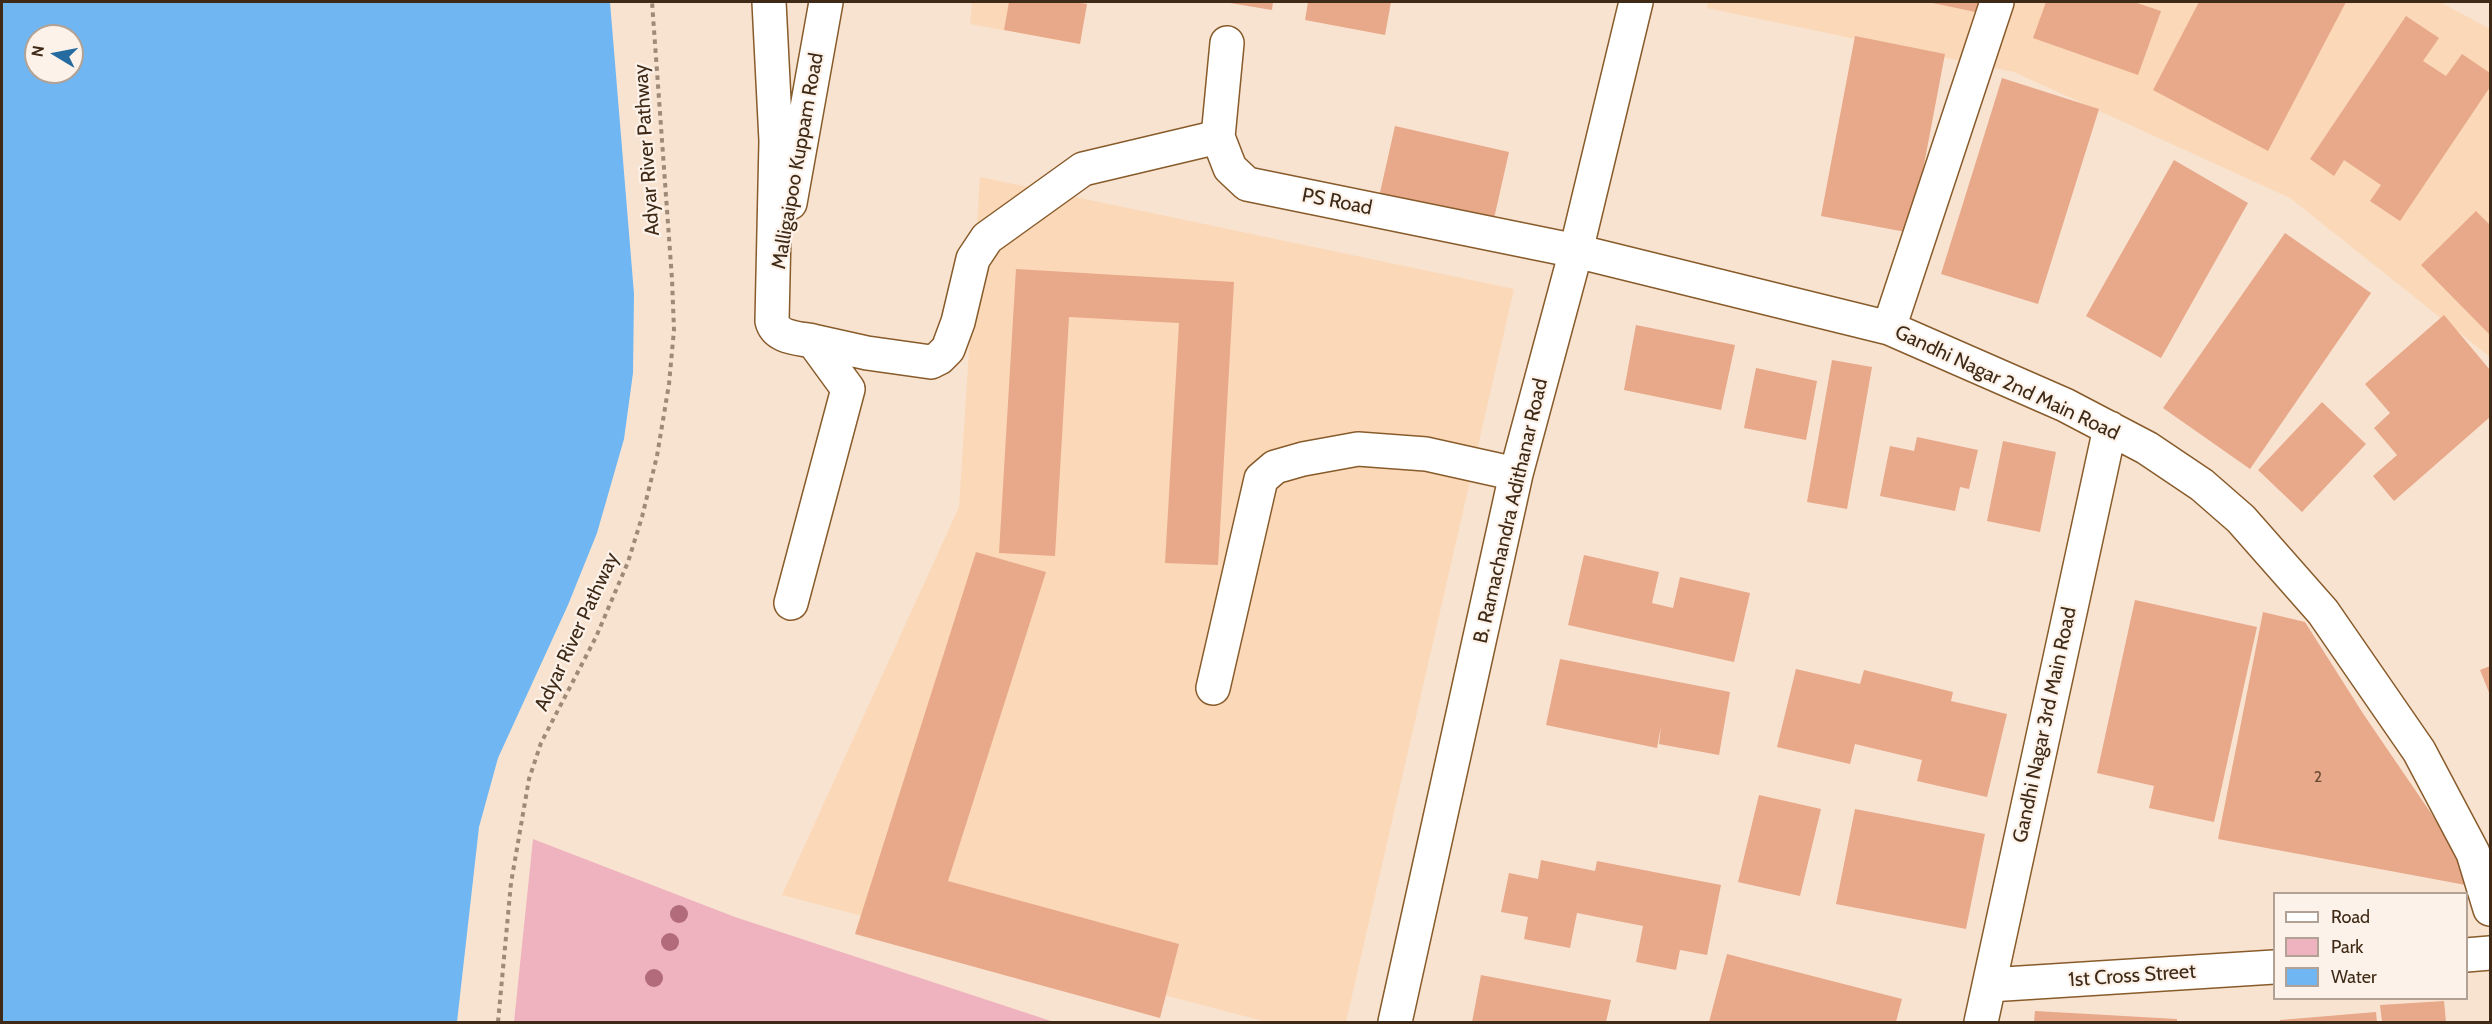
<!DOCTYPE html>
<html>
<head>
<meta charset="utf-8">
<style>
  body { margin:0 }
  #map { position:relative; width:2492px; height:1024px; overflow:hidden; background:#f8e3d0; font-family:Cabin,sans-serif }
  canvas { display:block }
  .frame { position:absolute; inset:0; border:3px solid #3e2a16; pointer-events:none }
  .legend { position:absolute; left:2273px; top:892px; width:195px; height:108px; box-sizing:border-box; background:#fdf2e9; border:2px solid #b1a295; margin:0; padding:8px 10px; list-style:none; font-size:18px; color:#3e2a16 }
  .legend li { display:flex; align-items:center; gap:12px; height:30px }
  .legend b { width:30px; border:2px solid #b1a295 }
  .north { position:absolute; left:24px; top:24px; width:60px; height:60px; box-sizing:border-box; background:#fdf2e9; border:2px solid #b1a295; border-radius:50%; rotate:280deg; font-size:16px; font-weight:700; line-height:24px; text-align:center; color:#3e2a16 }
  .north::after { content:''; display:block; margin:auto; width:21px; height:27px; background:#256b9f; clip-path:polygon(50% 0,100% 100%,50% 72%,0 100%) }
</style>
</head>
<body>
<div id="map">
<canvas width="2492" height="1024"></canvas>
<div class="frame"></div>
<ul class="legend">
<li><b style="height:8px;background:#fff"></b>Road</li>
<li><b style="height:16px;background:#efb3bf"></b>Park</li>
<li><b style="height:16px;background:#6fb6f2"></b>Water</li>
</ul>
<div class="north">N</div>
</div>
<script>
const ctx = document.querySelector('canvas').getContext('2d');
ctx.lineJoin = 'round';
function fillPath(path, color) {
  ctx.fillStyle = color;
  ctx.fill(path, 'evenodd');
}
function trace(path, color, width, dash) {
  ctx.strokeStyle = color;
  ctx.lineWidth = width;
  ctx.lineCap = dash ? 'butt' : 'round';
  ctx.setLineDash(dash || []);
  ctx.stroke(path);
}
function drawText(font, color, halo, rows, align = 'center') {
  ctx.font = font + ' Cabin,sans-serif';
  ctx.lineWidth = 4.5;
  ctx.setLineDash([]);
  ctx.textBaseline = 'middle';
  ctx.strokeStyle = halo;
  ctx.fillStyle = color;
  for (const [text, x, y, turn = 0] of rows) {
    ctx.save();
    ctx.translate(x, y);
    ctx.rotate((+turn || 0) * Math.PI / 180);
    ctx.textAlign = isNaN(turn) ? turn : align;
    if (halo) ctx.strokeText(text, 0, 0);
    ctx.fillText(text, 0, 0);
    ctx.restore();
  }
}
fillPath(new Path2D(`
  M972,2H1087L1080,44L970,24Z
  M1708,2H2440L2490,29V357L2290,198L2014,72L1707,8Z
  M980,177L1514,289L1346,1022H1267L782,895L959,507Z`), '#fbd8b8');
fillPath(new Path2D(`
  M533,839L735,917L1054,1022H514Z`), '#efb3bf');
fillPath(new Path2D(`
  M2,2H610L634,294L633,373L624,439L597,533L568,605L498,758L479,827L457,1022H2ZM36,36H72V72H36Z`), '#6fb6f2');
fillPath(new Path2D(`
  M1009,2H1073L1087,4L1080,44L1004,30Z
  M1224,2H1273L1272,10Z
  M1308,2H1391L1385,35L1305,20Z
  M1928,2H1983L1980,13Z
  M2046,2H2134L2161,11L2138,75L2033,38Z
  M2199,2H2346L2268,151L2153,90Z
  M2406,16L2439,38L2423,61L2446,76L2462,54L2490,73V87L2400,221L2370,201L2381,185L2344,160L2334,176L2310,159Z
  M1855,36L1945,54L1911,233L1821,216Z
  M2002,78L2099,109L2038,304L1941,274Z
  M1395,126L1509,152L1493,223L1379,197Z
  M2174,160L2248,203L2161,358L2086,316Z
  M2476,211L2489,224L2490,222V335L2421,265Z
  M2285,233L2371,293L2250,469L2163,408Z
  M1016,269L1234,282L1218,565L1165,563L1179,323L1069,317L1055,556L999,553Z
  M2444,315L2490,370V417L2394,501L2373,476L2397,455L2374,428L2390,413L2365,384Z
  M1636,325L1735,345L1721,410L1624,390Z
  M1832,360L1872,367L1847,509L1807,502Z
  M1756,368L1817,381L1806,440L1744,428Z
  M2322,402L2366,444L2302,512L2258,470Z
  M1917,437L1978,450L1969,489L1960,487L1955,511L1880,496L1890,446L1914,451Z
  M2003,441L2056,452L2040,532L1987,521Z
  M976,552L1046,572L948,881L1179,944L1160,1018L855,934Z
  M1584,555L1659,572L1652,603L1673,608L1680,577L1750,593L1734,662L1568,625Z
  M2135,600L2257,627L2214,822L2149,808L2154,786L2097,773Z
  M2263,612L2305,622L2364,715L2482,888L2218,839Z
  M1560,659L1730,692L1719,755L1659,744L1661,726L1657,748L1546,725Z
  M2490,666V695L2480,670Z
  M1796,669L1860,684L1864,670L1953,692L1951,701L2007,714L1987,797L1917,781L1922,760L1855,744L1850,764L1777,747Z
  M1759,795L1821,809L1800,896L1738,882Z
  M1855,809L1985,834L1966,929L1836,904Z
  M1541,860L1595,871L1597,861L1721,885L1707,955L1680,950L1676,970L1636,962L1643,926L1577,913L1570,948L1524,939L1528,917L1501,912L1509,873L1538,879Z
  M1727,954L1902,999L1896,1022H1709Z
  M1481,975L1611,1000L1606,1022H1472Z
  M2444,1001L2446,1022H2382L2380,1005Z
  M2035,1011L2177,1019V1022H2034Z
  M2376,1012L2377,1022H2280V1020Z`), '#e8a88a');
const minor = new Path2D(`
  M769,2L776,141L772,321C776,338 798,338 813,341L848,389L791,603
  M1227,43L1218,137L1230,168L1247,184L1576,251L1889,328L2065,405L2147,448L2202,485L2241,519L2323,612L2419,751L2473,853L2490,909
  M790,203L826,2
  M1889,328L1997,2
  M813,341L867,353L931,362L939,358L948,349L958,322L973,259L987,238L1083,169L1218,137
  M1213,688L1261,479L1275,467L1303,459L1358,449L1426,454L1516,474
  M2466,955L2490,953
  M1989,985L2274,967
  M1395,1022L1516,474L1576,251L1636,2
  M1981,1022L2110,428`);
trace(minor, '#885b2b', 36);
trace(new Path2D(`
  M498,1022L511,883L529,779L541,743L596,637L628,562L642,517L657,456L669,384L674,330L672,279L652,2`), '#9f8a77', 4, [4.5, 4.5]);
trace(minor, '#fff', 33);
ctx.fillStyle = '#b16b7b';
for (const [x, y] of [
  [679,914],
  [670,942],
  [654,978]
]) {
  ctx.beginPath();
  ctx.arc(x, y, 9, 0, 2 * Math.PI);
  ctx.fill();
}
drawText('16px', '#684a33', null, [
  ["2",2318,777]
]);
drawText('20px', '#3e2a16', '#fdf2e9', [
  ["Adyar River Pathway",647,150,-94],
  ["Malligaipoo Kuppam Road",798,161,-80],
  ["PS Road",1337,202,11],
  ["Gandhi Nagar 2nd Main Road",2007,383,25],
  ["B. Ramachandra Adithanar Road",1511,511,-77],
  ["Adyar River Pathway",577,632,-65],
  ["Gandhi Nagar 3rd Main Road",2045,725,-78],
  ["1st Cross Street",2132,976,-4]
]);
</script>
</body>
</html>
